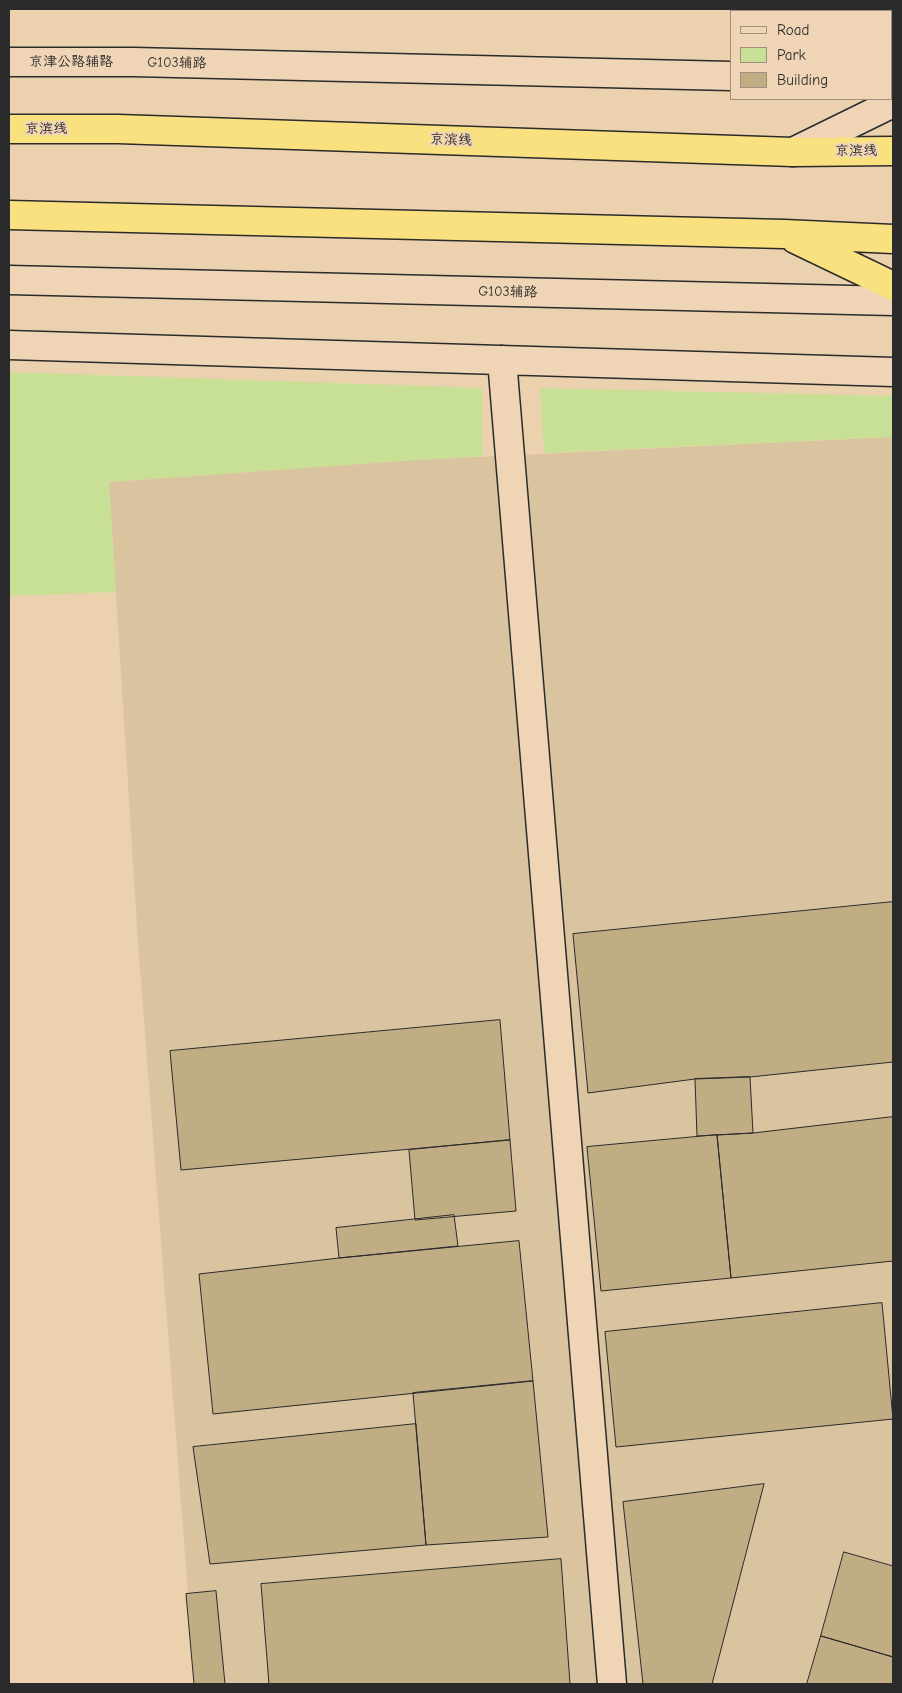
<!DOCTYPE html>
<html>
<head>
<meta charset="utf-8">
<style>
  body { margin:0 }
  #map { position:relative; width:902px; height:1693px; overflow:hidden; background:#ebd1ad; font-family:"Comic Neue",sans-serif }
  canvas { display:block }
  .frame { position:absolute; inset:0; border:10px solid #2b2b2b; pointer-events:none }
  .legend { position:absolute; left:730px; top:10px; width:162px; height:90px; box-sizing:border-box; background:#efd4b6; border:1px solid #a1907e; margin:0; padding:6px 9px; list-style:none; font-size:15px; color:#2b2b2b }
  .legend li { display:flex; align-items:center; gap:10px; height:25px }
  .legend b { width:25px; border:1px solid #a1907e }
</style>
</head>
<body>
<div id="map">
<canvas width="902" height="1693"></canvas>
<div class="frame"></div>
<ul class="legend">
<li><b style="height:6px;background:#efd4b6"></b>Road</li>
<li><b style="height:14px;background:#c8e095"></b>Park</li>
<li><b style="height:14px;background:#c1ad84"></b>Building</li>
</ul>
</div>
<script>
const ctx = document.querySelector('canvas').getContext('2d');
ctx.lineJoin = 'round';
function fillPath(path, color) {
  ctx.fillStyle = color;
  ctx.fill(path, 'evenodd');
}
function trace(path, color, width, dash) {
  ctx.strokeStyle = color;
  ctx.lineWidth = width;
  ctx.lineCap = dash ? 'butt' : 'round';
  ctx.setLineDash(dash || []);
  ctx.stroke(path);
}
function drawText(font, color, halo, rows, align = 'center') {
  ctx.font = font + ' "Comic Neue","LXGW WenKai TC",sans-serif';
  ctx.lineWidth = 4;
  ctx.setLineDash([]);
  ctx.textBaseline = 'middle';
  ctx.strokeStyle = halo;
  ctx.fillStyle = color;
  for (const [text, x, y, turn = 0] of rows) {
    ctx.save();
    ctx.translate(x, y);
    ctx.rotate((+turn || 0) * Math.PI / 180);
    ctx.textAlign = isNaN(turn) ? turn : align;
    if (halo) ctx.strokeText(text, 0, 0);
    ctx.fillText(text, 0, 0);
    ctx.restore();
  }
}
fillPath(new Path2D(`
  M893,437V1684H195L138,942L109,482L416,460Z`), '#dac39f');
fillPath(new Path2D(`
  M9,372L482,388L483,456L416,460L109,482L116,592L9,596Z
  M540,388L893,396V437L544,453Z`), '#c8e095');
const building = new Path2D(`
  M893,902V1062L750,1077L695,1079L588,1093L573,934Z
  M500,1020L510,1140L181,1170L170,1051Z
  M750,1077L753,1133L697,1136L695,1079Z
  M893,1117V1261L731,1278L717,1135L753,1133Z
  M717,1135L731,1278L601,1291L587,1147Z
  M510,1140L516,1211L415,1220L409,1150Z
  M454,1215L458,1246L339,1258L336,1228Z
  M519,1241L533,1381L213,1414L199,1274L339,1258Z
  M882,1303L893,1419L616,1447L605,1332Z
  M533,1381L548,1537L426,1545L413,1393Z
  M416,1424L426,1545L210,1564L193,1447Z
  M764,1484L712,1684H643L623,1502Z
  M844,1552L893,1566V1657L821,1636Z
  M561,1559L570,1684H269L261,1584Z
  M216,1591L225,1684H194L186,1594Z
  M821,1636L893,1657V1684H807Z`);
fillPath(building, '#c1ad84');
trace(building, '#2b2b2b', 1);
const minor = new Path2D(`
  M9,345L893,372
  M502,360L612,1684`);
const tertiary = new Path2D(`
  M9,62H133L731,76
  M891,78H893
  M793,152L893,103
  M9,280L893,301`);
const trunk = new Path2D(`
  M9,129H118L793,152L893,151
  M9,215L784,234L893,239
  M795,239L893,286`);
trace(minor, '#2b2b2b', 31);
trace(tertiary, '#2b2b2b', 31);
trace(trunk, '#2b2b2b', 31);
trace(minor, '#efd4b6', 28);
trace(tertiary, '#efd4b6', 28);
trace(trunk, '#fae180', 28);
drawText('14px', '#2b2b2b', '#efd4b6', [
  ["京津公路辅路",71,62],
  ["G103辅路",177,63,1],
  ["京滨线",46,129],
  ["京滨线",451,140,2],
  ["京滨线",856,151],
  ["G103辅路",508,292,1]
]);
</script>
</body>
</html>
